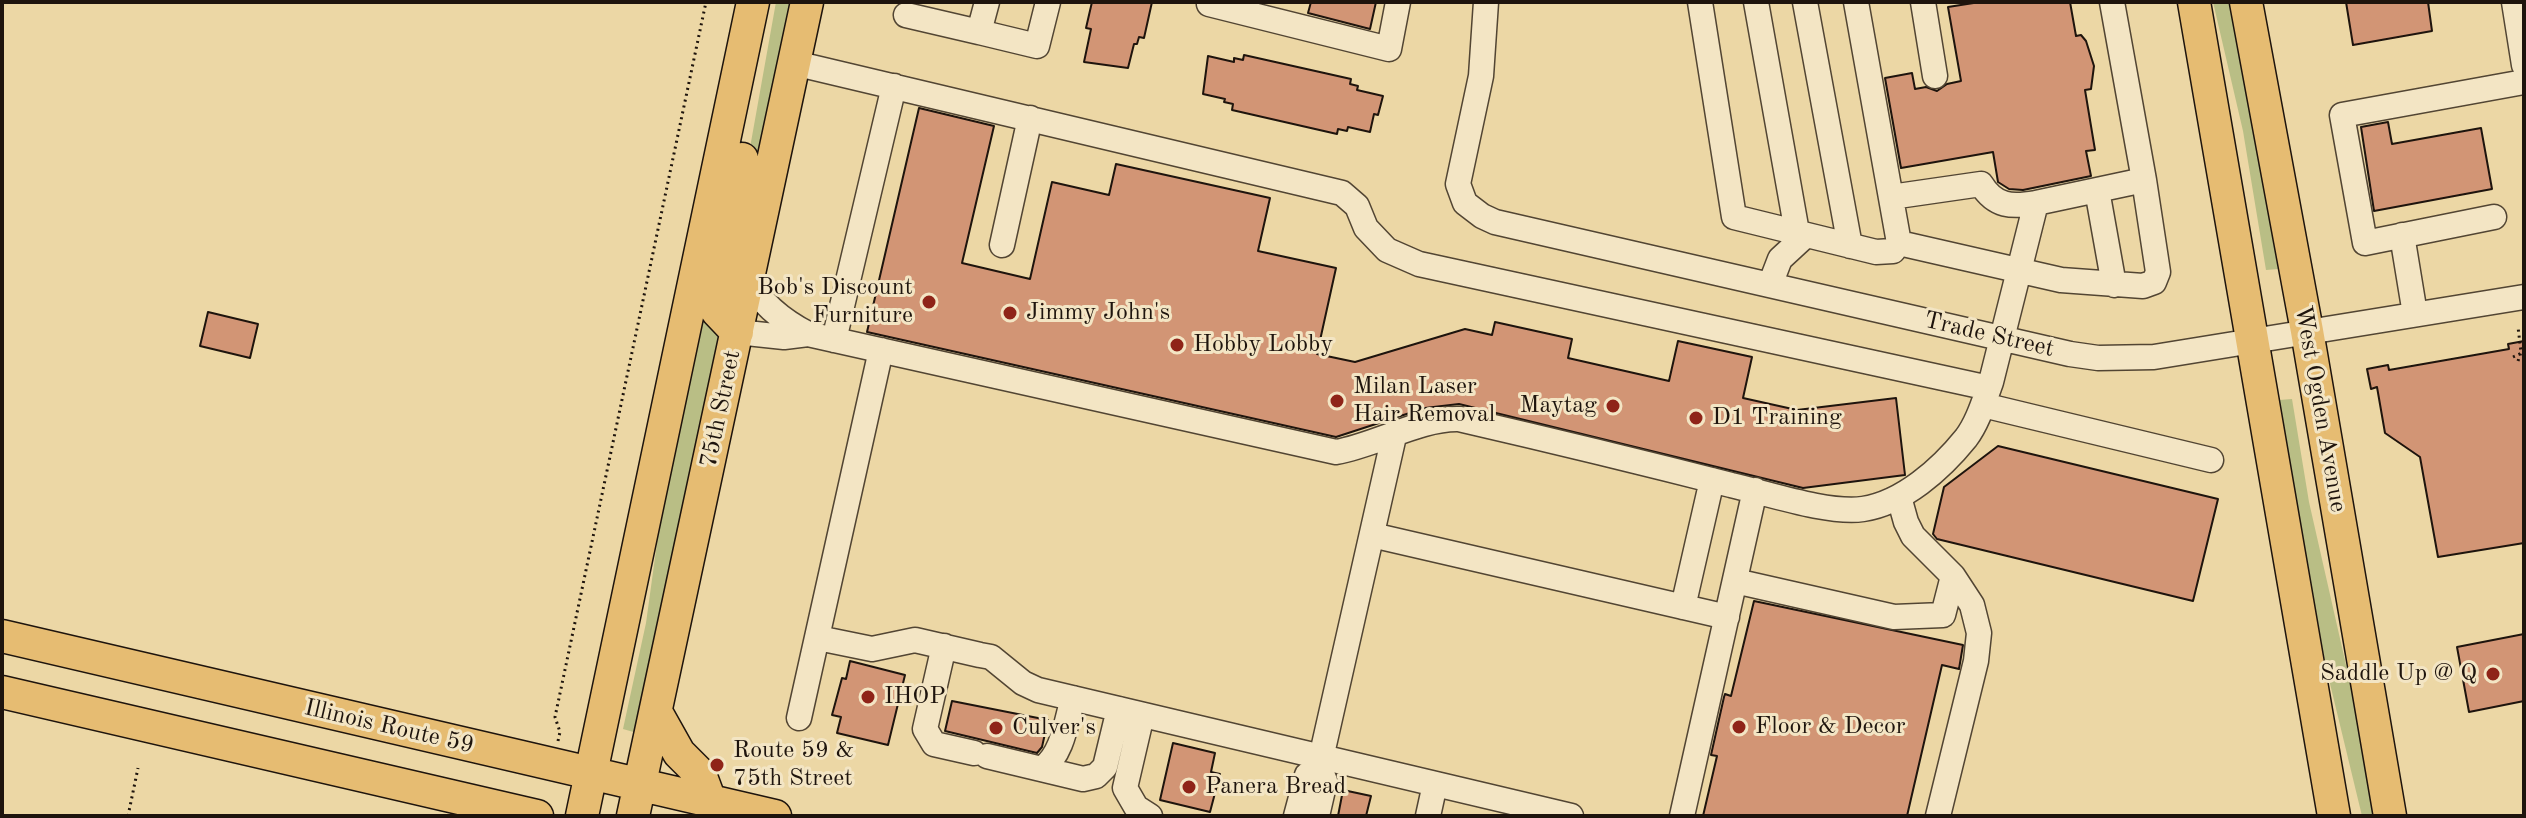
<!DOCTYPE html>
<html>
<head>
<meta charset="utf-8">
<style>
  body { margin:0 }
  #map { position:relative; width:2526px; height:818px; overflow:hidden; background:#ecd7a5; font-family:"Old Standard TT",serif }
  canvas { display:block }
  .frame { position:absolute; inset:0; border:4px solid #1e140d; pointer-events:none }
</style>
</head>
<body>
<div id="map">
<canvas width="2526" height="818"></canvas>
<div class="frame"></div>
</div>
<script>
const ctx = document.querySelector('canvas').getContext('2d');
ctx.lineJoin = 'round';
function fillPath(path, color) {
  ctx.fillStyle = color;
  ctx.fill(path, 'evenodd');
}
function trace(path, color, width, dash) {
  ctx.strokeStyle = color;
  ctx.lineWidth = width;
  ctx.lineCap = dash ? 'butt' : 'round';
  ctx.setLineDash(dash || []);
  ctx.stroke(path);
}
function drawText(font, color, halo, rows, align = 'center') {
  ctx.font = font + ' "Old Standard TT",serif';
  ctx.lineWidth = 6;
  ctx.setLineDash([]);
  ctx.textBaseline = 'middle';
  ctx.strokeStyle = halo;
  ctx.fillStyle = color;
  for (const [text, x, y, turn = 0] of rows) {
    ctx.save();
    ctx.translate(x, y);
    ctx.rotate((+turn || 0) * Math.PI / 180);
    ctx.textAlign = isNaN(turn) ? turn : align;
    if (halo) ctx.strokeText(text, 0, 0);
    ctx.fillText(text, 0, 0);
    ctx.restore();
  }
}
fillPath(new Path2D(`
  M776,2H797L723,299Z
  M2213,2H2232L2278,269L2266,270L2243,131Z
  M711,258L726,334L637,733L623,729L646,623L669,456Z
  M2292,399L2309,502L2351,687L2373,816H2362L2325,663L2279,400Z`), '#b9be85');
const building = new Path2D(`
  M1092,2H1152L1144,38L1139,37L1137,44H1134L1128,68L1084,62L1091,29L1086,28Z
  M1311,2H1376L1370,29L1308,13Z
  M1980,2H2070L2076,36L2081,35L2086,41L2094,66L2091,89L2085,90L2095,150L2086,151L2091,176L2023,190L2009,189L1998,182L1993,152L1901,168L1885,78L1912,73L1915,89L1926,87L1937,91L1947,84L1961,81L1948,7Z
  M2346,2H2428L2432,31L2353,45Z
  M1244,55L1351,79L1350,84L1358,86L1357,90L1383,96L1378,115L1374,114L1370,132L1348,127L1347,131L1338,129L1337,134L1232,110L1233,104L1224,102L1225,99L1203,94L1208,56L1234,62V58L1243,60Z
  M919,108L994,126L962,263L1030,279L1052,182L1109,195L1116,164L1270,198L1258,251L1336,268L1317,354L1355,362L1465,329L1492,335L1495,322L1572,339L1568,358L1669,381L1678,341L1752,357L1743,398L1797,410L1896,398L1905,475L1803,488L1459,404L1425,408L1336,437L867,332Z
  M2388,122L2392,144L2481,128L2492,189L2374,211L2361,127Z
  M208,312L258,324L250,358L200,346Z
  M2524,341V543L2438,557L2420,457L2385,433L2377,387L2371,389L2367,369L2388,365L2389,370L2509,349L2508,344Z
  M1998,446L2218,499L2193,601L1937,539L1933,534L1944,487Z
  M1754,601L1963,645L1959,669L1942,665L1907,816H1703L1717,756L1711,755L1724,697L1725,694L1731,696Z
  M2524,634V701L2469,712L2457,647Z
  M850,661L905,675L888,745L837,733L841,717L832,715L842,678L846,679Z
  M952,701L1048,720L1042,747L1037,753L945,731Z
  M1173,743L1215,753L1211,772L1220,774L1210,812L1160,800Z
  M1343,790L1371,796L1366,816H1338Z`);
fillPath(building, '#d29575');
trace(building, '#1e140d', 2);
const minor = new Path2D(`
  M1210,2L1209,4L1389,49L1398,2
  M1486,2L1481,76L1458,184L1465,203L1482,216L1495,222L2070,354L2098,358L2154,357L2524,297
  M1700,2L1734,217L1876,252L1893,251L1899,243L1856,2
  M1756,2L1797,232
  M1805,2L1850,246
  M1923,2L1935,76
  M2514,2L2524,65
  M906,15L979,32L987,2
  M979,32L1037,46L1048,2
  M794,63L1342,193L1357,206L1366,228L1387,250L1419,264L1989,388
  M2097,190L2114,285
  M1891,197L1981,184C1995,207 2012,207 2036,203
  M2494,217L2365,243L2342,115L2524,82
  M2402,235L2415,314
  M1899,243L2061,280L2143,286L2154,282L2158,272L2144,180
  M1002,245L1030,118
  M748,279C761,304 783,321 808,334L1336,452C1376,445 1420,418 1459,419C1550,440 1641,462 1731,485C1767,493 1828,514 1863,509C1903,503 1941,469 1966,438C1978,422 1984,401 1991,382L2036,203L2144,180L2112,2
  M1770,285L1780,259L1806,235
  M737,332L784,337L808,334
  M834,340L894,86
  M1983,405L2211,460
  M1899,497L1906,522L1913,536L1953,576L1972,605L1979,633L1976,661L1938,816
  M1372,535L1727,617
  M1735,581L1894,617L1943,615L1953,576
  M1683,607L1712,480
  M818,638L872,649L915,640L980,655L991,657L1023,683L1038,690L1571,816
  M944,646L925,729L934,744L974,753
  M1142,715L1125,788L1136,807L1150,816
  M799,718L881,350
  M987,756L1083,779L1096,776L1105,767L1119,709
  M1043,768C1063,753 1066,722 1073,698
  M1296,816L1307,775L1319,767
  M1317,816L1325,781L1319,767L1394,436
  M1428,816L1435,784
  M1682,816L1755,490`);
const major = new Path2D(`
  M2194,2L2334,816
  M2246,2L2307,331L2390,816
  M737,332L717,311L715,295L742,159
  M2,636L775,816
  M2,692L537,816
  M656,712L679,753L700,774L710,801
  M582,816L753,2
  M633,816L807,2`);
trace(minor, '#524533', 27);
trace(major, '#1e140d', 35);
trace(new Path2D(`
  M2513,357L2524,352
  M2518,361L2521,352L2518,327
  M558,741L560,732L555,717L706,2
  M128,816L138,768`), '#1e140d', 3, [2, 4]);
trace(minor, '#f3e5c4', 24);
trace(major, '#e6bc72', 32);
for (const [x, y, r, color] of [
  [929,302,8,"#8f2418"],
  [1010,313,8,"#8f2418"],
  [1177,345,8,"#8f2418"],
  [1337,401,8,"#8f2418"],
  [1613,406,8,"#8f2418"],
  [1696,418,8,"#8f2418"],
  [2493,674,8,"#8f2418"],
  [868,697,8,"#8f2418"],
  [1739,727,8,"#8f2418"],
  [996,728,8,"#8f2418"],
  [717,765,8,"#8f2418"],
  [1189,787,8,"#8f2418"]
]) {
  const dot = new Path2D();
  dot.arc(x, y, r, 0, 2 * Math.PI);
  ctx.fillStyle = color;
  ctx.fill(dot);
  trace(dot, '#f3e5c4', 3);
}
drawText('24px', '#1e140d', '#f3e5c4', [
  ["Bob's Discount",913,288,"right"],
  ["Furniture",913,316,"right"],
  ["Jimmy John's",1026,313],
  ["Hobby Lobby",1193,345],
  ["Milan Laser",1353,387],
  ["Hair Removal",1353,415],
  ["Maytag",1597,406,"right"],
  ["D1 Training",1712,418],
  ["Saddle Up @ Q",2477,674,"right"],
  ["IHOP",884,697],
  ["Floor & Decor",1755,727],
  ["Culver's",1012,728],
  ["Route 59 &",733,751],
  ["75th Street",733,779],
  ["Panera Bread",1205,787]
], 'left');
drawText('24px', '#1e140d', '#f3e5c4', [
  ["Trade Street",1989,335,13],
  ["75th Street",721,409,-78],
  ["West Ogden Avenue",2320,409,80],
  ["Illinois Route 59",389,727,13]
]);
</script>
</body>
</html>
